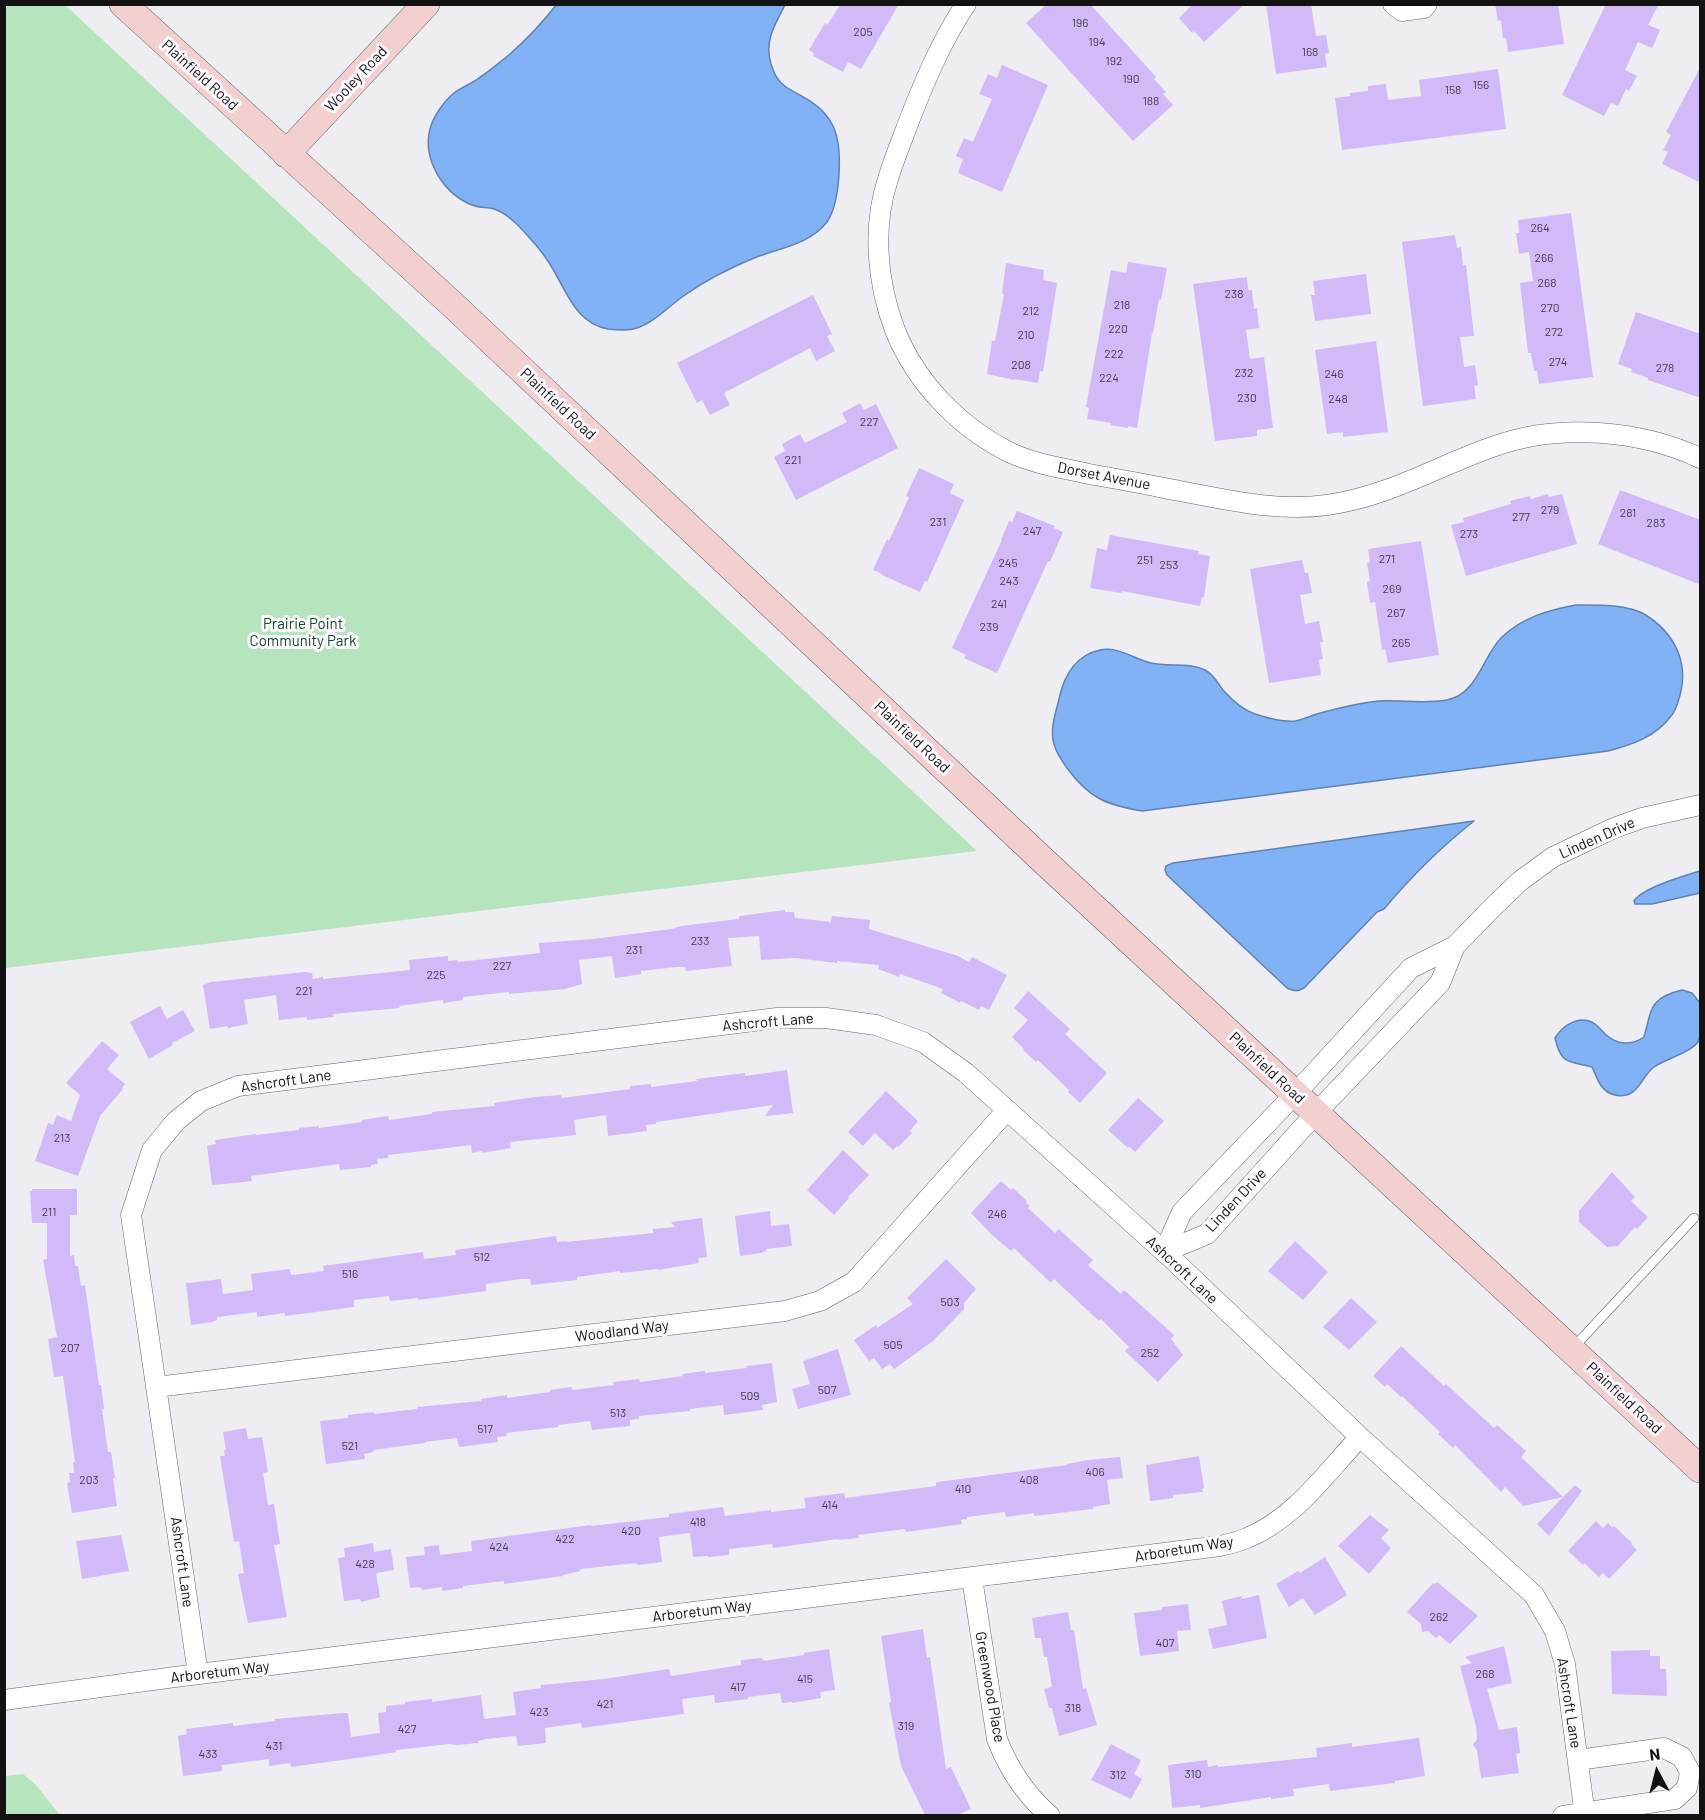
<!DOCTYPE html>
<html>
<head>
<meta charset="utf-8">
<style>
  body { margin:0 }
  #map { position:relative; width:1705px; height:1820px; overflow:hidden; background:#eeedf1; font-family:Barlow,sans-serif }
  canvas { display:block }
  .frame { position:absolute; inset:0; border:6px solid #121213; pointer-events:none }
  .north { position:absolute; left:1627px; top:1742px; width:60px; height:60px; -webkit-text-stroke:4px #fcfaff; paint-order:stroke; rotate:353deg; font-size:16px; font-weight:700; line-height:24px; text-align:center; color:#121213 }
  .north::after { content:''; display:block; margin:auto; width:21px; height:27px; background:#121213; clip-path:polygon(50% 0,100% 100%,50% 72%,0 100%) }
</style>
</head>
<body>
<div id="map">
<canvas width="1705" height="1820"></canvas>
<div class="frame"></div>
<div class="north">N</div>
</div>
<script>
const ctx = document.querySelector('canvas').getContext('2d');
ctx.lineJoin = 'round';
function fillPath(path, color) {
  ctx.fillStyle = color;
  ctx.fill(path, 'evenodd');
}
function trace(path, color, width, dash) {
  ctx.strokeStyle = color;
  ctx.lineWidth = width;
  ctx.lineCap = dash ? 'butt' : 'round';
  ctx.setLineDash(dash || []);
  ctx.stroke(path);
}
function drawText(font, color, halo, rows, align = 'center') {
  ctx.font = font + ' Barlow,sans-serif';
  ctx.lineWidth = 6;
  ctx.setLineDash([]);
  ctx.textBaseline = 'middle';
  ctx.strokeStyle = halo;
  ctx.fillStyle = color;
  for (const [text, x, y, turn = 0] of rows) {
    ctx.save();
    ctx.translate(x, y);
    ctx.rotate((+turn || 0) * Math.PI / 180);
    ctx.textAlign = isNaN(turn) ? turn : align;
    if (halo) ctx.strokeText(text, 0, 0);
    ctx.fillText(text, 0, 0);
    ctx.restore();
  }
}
fillPath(new Path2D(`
  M5,4L65,5L977,851L5,968Z
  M23,1774L35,1784L60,1815H5V1776Z`), '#b6e4bc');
const water = new Path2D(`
  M557,4L785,5C775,24 764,41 771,64C774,73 777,81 786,87C800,96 816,102 826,115C840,131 840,155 839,175C838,190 836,209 827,222C809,245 779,248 754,258C730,268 706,280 685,295C670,305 655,322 637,328C629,331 617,330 608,329C577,323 568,295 554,271C547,258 538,247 528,236C519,226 507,213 494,209C488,207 481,208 475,206C445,196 422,161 430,129C433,117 444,101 454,93C462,87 471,84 479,78C490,71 500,62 510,54C527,39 543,22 557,4Z
  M1576,605C1596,605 1626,604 1644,614C1674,632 1689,662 1680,695C1678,702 1676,711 1671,716C1656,737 1631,745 1608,751L1142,811C1106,805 1089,798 1067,768C1062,761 1056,752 1054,744C1049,729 1057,709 1060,695C1065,674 1077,655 1100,650C1118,646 1134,659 1151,663C1169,667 1189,662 1205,670C1214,675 1217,682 1223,690C1231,699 1243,710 1255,714C1267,718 1283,722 1295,721C1303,720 1310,716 1317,714C1338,708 1358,703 1379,701C1401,700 1426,704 1447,700C1478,694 1483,655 1502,637C1523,617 1549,610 1576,605Z
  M1474,821C1441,847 1411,877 1384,909L1377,912L1304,988C1297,992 1294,991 1287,988L1167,875L1165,870L1166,866L1173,863Z
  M1700,871V893L1652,904H1635L1634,901C1642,888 1684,876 1700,871Z
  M1682,990L1692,993L1700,1003C1701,1013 1703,1027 1700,1037C1697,1052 1666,1058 1654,1067C1646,1073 1643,1082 1636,1089C1626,1100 1608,1097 1600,1084C1597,1079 1595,1073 1592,1067C1569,1061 1561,1065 1555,1038C1563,1025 1580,1014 1595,1024C1599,1027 1602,1031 1605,1034C1617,1045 1631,1046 1644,1037C1652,1009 1649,998 1682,990Z`);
fillPath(water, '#81b2f6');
trace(water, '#6082b2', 1.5);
fillPath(new Path2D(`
  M841,4H899L861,69L848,62L843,72L813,56L814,53L809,50L825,23L827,25Z
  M1047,4H1090L1156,77L1154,79L1166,92L1163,94L1173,105L1133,141L1026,23Z
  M1193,4H1245L1204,42L1194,31L1192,33L1179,18Z
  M1266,4H1311L1316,36L1326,35L1329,53L1325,54L1327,67L1276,74Z
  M1495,4H1558L1564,44L1508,52L1506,38H1503L1501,20L1498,21Z
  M1606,4H1659L1648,25L1660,30L1652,48L1638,42L1625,70L1637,76L1629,91L1626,89L1618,106L1611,103L1604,116L1562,95Z
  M1002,65L1048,85L1002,192L958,173L963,159L956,156L964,138L973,142L992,99L979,94L988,74L997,78Z
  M1701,66V183L1662,164L1668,152L1663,150L1671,135L1666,132Z
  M1498,69L1506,129L1342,150L1335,98L1350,96V93L1368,91V86L1386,84L1388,100L1421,96L1419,80Z
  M1571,213L1593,377L1539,384L1537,371H1534L1531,353H1528L1520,283L1533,281L1529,252L1519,254L1516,233H1519L1518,220Z
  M1455,235L1457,248L1461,247L1463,265H1466L1474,336L1460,337L1464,367L1475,365L1478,385L1474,386L1476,399L1423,406L1402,242Z
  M1128,262L1167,268L1161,300L1159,299L1153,333H1152L1137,428L1128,426V428L1111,425V423L1087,419L1089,408L1086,407L1111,270L1126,273Z
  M1006,263L1044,270L1043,280L1057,283L1043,372L1040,371L1038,383L1014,379V380L987,374L992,341H995L1004,294H1002Z
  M1366,274L1371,314L1315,321L1311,295H1315L1313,281Z
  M1247,277L1248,290H1252L1254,309L1257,308L1259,328L1246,330L1250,359L1264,357L1273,428L1257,430V436L1215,441L1193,284Z
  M813,295L832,334L827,336L835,351L816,361L810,348L724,393L730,405L710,415L702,400L697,403L677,363Z
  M1636,312L1701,334V398L1648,380V378L1631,372L1632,369L1618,364Z
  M1376,341L1388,432L1343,437V432L1327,434L1315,350Z
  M860,403L864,410L876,404L898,448L796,500L774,457L785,451L782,444L800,434L805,443L847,422L842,413Z
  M919,468L954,484L950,493L964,500L927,582L925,581L920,592L882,575V574L873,570L887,539L889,541L901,515L909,497L906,496Z
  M1620,490L1701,520V585L1598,544Z
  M1548,494L1549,497L1562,494L1577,544L1466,576L1451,525L1464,522L1463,518L1511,504L1510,501L1530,496L1531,499Z
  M1017,511L1055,526L1054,528L1063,532L1050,562L1048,561L997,673L964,658L966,655L952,648L1002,540H1001L1009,521L1012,522Z
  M1110,535L1199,551L1198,554L1210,556L1204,597H1202L1200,606L1122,591L1121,593L1090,588L1097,548L1107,550Z
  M1421,541L1439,655L1388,663L1385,649L1382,650L1375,602L1370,603L1367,582L1370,581L1367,563L1370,562L1368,549Z
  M1302,560L1305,573H1308L1312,593L1300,595L1305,624L1319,621L1323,642H1320L1323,659L1319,660L1321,675L1269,683L1250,569Z
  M785,910V912H794L795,918L831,922L832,916L870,920L869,929L958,956L969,962L972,957L1007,975L989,1010L981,1006L979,1010L961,1001L960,1003L941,993L943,989L900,974L899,977L878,969L879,965L837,961V963L795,958L761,960L759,936L728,938L732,966L686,971L685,967H676L641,971V974L636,975L615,978L612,956L579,960L582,984L565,989L509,994V992L463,997V1000L443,1003V1000L399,1006L400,1008L333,1014L334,1017L307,1020V1017L279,1020L276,995L244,1000L248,1024L228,1028L227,1026L210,1029L203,985L211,982L305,972L312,973L313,979L323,977V979L410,970L409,960L448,956V961L458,960V962L540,953L539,943L593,939L672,929L681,926L739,919V916Z
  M1028,991L1070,1029L1065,1034L1107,1073L1080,1103L1068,1092L1069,1090L1038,1060L1036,1062L1023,1050L1024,1049L1012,1037L1028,1020L1014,1008Z
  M160,1006L167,1019L183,1010L195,1031L172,1043L173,1045L149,1059L130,1022Z
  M102,1041L119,1055L107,1069L125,1084L122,1088L123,1089L100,1116L78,1176L35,1161L48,1123L53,1125L57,1115L71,1121L80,1095L66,1083Z
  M787,1070L793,1113L765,1116L773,1105L656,1122V1124L646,1125L647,1131L608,1136L606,1115L574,1120L576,1135L510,1142L511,1148L482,1153V1151L472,1153L471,1145L439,1149L388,1155V1158L377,1159L378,1164L371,1165V1167L340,1170L339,1164L251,1176L252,1181L245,1182L212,1185L207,1146L216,1144L215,1140L256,1134V1135L299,1130V1128L319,1126V1128L362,1122V1120L388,1116L389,1120L432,1114V1112L495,1106L494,1103L535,1097L561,1095L562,1098L630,1089V1086L651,1084V1087L697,1081L696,1079L745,1073V1076Z
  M886,1091L918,1121L910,1131L912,1133L898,1147L897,1146L893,1150L875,1133L863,1146L848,1132Z
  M1138,1098L1164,1121L1135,1152L1129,1146L1128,1148L1108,1130Z
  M843,1150L869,1175L848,1197L849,1198L834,1215L807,1190Z
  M1612,1172L1635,1197L1631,1201L1648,1217L1637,1229L1635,1227L1618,1246L1607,1247L1579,1222V1211Z
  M1001,1181L1011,1190L1013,1188L1027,1201L1026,1203L1030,1206L1028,1208L1055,1233L1059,1229L1073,1242L1093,1260L1088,1265L1121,1294L1124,1290L1174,1335L1171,1339L1183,1355L1158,1382L1125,1351L1129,1347L1101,1319L1099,1321L1054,1279L1051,1283L1014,1248L1011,1251L992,1235L971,1213Z
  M32,1189H77V1215H70V1256L74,1255L75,1266H78L81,1286L85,1285L99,1385H101L104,1409H102L108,1452H111L115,1478H113L117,1506L72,1513L67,1483L70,1482L69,1473H74L73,1462H75L63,1376L54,1377L48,1339L57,1337L43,1260L47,1259V1223H32L30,1191H32Z
  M770,1211L771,1226L789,1224L792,1246L766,1249V1251L761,1253L740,1256L735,1216Z
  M702,1218L707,1257L698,1258L699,1263L658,1270V1269L620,1273V1271L577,1277V1280L531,1285L530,1279H521L486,1284V1291L418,1300V1298L390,1301L389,1296L354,1300V1307L285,1316V1313L257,1317V1312L217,1317V1320L212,1322L191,1325L186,1283H189L221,1279L223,1294L253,1290L251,1274L290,1269L291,1275L324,1271L323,1266L423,1252L424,1259L456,1255L455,1250L556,1236L557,1242L566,1241V1242L653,1233V1229L675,1227L671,1222Z
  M1295,1241L1328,1272L1303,1300L1268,1271Z
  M946,1259L976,1289L964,1303V1309L933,1341L894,1369L890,1364L882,1369L874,1358L869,1361L854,1340L876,1325L877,1328L913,1304L907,1298Z
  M1351,1298L1377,1322L1349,1350L1323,1327Z
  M1401,1346L1444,1386L1446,1384L1494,1428L1497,1425L1526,1451L1521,1457L1563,1497L1575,1485L1582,1491L1549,1536L1537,1524L1563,1497L1523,1506L1505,1487L1501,1492L1455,1445L1453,1448L1438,1434L1440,1432L1402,1396L1401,1397L1387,1384L1385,1387L1373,1376Z
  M838,1349L851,1395L798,1409L792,1389L810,1384L803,1361Z
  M772,1363L777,1402L762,1405L763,1410L724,1415L723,1405L690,1409V1411L639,1416V1419L630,1420V1426L592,1430L590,1421L558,1425V1427L506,1433L507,1436L497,1437L498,1442L459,1447L457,1438L425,1442V1443L373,1450L374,1452L364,1454L365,1459L326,1464L320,1421L348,1418V1415L374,1412V1414L417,1409V1407L481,1401V1399L507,1395V1398L550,1392V1390L572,1387V1390L614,1385L613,1382L639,1379L640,1382L683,1376L682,1374L705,1371V1373L747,1368L746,1366Z
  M246,1428L248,1439L262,1437L268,1472L263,1473L268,1505L274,1504L280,1544L274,1545L287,1617L248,1623L238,1574L244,1573L239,1541L234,1542L220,1456H225L224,1450H226L223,1432Z
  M1199,1456L1204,1488L1202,1489L1203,1492L1173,1495V1498L1150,1501L1146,1465Z
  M1120,1457L1123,1478L1107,1480L1110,1504L1093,1507V1509L1034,1516V1513L1006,1517L1005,1512L967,1517V1519L961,1520L962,1524L906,1532L905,1529L858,1535L859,1538L838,1540V1539L773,1548L772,1544L729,1549V1555L708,1557V1556L693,1557L690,1533L659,1537L662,1562L637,1565L636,1563L580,1569V1571L563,1575V1576L504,1584V1581L463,1586V1588L442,1591V1587L422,1590L421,1587L410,1588L406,1557L425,1555L424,1547L439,1545L440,1555L472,1551L471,1541L591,1525V1526L669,1517V1514L723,1507L725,1516L771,1510V1512L806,1508L804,1498L844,1493L845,1498L936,1486V1483L938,1482L1067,1465V1464L1088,1460Z
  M1370,1515L1389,1530L1381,1538L1391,1548L1369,1574L1338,1546Z
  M1596,1521L1603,1528L1608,1523L1613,1528L1614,1526L1632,1543L1631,1544L1637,1550L1609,1579L1603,1573L1599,1577L1584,1563L1583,1565L1568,1551Z
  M121,1535L129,1571L82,1579L76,1541Z
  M373,1543L374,1552L391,1549L394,1570L376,1573L380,1597L361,1602L360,1599L344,1601L338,1558L345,1557L344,1548Z
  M1325,1557L1347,1595L1315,1615L1303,1598L1289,1607L1276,1584L1298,1571L1300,1573Z
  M1437,1582L1478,1616L1450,1644L1439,1635L1436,1638L1428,1631L1422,1632L1421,1624L1407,1612L1433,1583L1435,1584Z
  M1259,1595L1267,1638L1213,1649L1208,1629L1227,1625L1222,1601L1241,1596L1242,1599Z
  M1188,1604L1191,1630L1177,1631L1179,1651L1140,1656L1134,1613L1162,1610V1607Z
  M1068,1612L1071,1630H1074L1083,1689L1086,1688L1097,1725L1059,1736L1052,1708H1049L1044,1689L1052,1687L1047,1657H1044L1041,1638H1035L1032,1618Z
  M923,1629L927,1658L930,1657L946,1769L951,1767L971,1809L957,1815H925L901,1766L889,1703L891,1702L881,1636Z
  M1504,1646L1512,1683L1487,1689L1499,1730L1517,1727L1520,1753L1516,1754L1519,1773L1481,1778L1477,1750L1473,1745L1477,1739L1476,1726L1460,1666L1472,1663L1465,1657Z
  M829,1649L835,1690L820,1692L821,1698L792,1703V1702L782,1703L780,1693L748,1697V1699L715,1703L714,1695L682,1699L684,1714L582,1728L581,1723L545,1728L546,1743L518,1746L516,1736L486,1739L478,1741L479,1743L457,1745L449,1744L396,1750V1752L371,1756L291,1767L290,1763L269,1766V1759L222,1765V1771L183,1776L178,1736L187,1734L186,1729L233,1723V1726L275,1721V1719L343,1713H348L351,1737L380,1733L378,1713L386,1712V1706L405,1704V1702L432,1699V1702L481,1695L484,1719L516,1715L513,1692L541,1688V1685L604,1679L669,1669L671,1676L741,1665V1660L762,1658L763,1661L804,1655V1653Z
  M1650,1650V1656H1660V1669H1666L1667,1696L1612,1694L1611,1651Z
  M1419,1738L1425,1776L1395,1781V1783L1330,1791L1329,1784L1293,1789L1294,1796L1271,1799V1797L1200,1808V1805L1172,1808L1168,1765L1207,1760L1208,1767L1217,1765L1218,1767L1317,1757L1316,1748L1352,1743V1747Z
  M1111,1744L1141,1760L1134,1774L1142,1779L1131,1799L1091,1780Z`), '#d2baf8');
const lane = new Path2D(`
  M1573,1348L1694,1218`);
const street = new Path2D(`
  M966,4C942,40 925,80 909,121C902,140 894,159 888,179C872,227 877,283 895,330C916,383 960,428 1011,453C1035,464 1063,468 1089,474C1119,479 1149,485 1180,491C1228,500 1277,512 1327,505C1390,496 1437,466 1495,446C1559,423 1640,430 1700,458
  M1393,4L1402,11L1424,8L1427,4
  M1164,1252L1182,1212L1295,1094L1411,968L1455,946L1492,908L1520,881L1553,857L1614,828L1642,818L1700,805
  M1164,1252L1207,1234L1316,1113L1440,983L1455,946
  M156,1387L785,1311L820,1301L854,1282L1007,1110
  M972,1578L997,1739C1008,1768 1026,1795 1050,1816
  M198,1674L131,1215L152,1150L176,1121L201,1101L238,1086L777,1018H826L876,1025L923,1042L966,1073L1170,1257L1360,1437L1534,1595L1555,1631L1565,1664L1585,1816
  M4,1700L175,1677L1220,1546C1229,1544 1238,1542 1247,1538C1294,1519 1326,1473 1360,1437
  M1563,1816L1675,1799L1687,1788L1690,1772L1682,1757L1664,1748L1578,1760`);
const secondary = new Path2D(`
  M123,4L453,305L1048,865L1700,1469
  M286,154L426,4`);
trace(lane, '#646266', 10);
trace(street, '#646266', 21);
trace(secondary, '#646266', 28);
trace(lane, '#fff', 9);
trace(street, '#fff', 20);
trace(secondary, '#f3d0d0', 27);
drawText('12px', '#423c4c', null, [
  ["196",1080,23],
  ["205",863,32],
  ["194",1097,42],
  ["168",1310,52],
  ["192",1114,61],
  ["190",1131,79],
  ["156",1481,85],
  ["158",1453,90],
  ["188",1151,101],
  ["264",1540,228],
  ["266",1544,258],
  ["268",1547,283],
  ["238",1234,294],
  ["218",1122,305],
  ["270",1550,308],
  ["212",1031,311],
  ["220",1118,329],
  ["272",1554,332],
  ["210",1026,335],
  ["222",1114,354],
  ["274",1558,362],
  ["208",1021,365],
  ["278",1665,368],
  ["232",1244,373],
  ["246",1334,374],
  ["224",1109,378],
  ["230",1247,398],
  ["248",1338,399],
  ["227",869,422],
  ["221",793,460],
  ["279",1550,510],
  ["281",1628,513],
  ["277",1521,517],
  ["231",938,522],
  ["283",1656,523],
  ["247",1032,531],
  ["273",1469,534],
  ["271",1387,559],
  ["251",1145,560],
  ["245",1008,563],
  ["253",1169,565],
  ["243",1009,581],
  ["269",1392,589],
  ["241",999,604],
  ["267",1396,613],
  ["239",989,627],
  ["265",1401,643],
  ["233",700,941],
  ["231",634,950],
  ["227",502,966],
  ["225",436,975],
  ["221",304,991],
  ["213",62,1138],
  ["211",49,1212],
  ["246",997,1214],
  ["512",482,1257],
  ["516",350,1274],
  ["503",950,1302],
  ["505",893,1345],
  ["207",70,1348],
  ["252",1150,1353],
  ["507",827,1390],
  ["509",750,1396],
  ["513",618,1413],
  ["517",485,1429],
  ["521",350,1446],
  ["406",1095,1472],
  ["203",89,1480],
  ["408",1029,1480],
  ["410",963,1489],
  ["414",830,1505],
  ["418",698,1522],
  ["420",631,1531],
  ["422",565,1539],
  ["424",499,1547],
  ["428",365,1564],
  ["262",1439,1617],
  ["407",1165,1643],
  ["268",1485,1674],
  ["415",805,1679],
  ["417",738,1687],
  ["421",605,1704],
  ["318",1073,1708],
  ["423",539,1712],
  ["319",906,1726],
  ["427",407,1729],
  ["431",274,1746],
  ["433",208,1754],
  ["310",1193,1774],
  ["312",1118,1775]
]);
drawText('15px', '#121213', '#fcfaff', [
  ["Plainfield Road",200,75,42],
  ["Wooley Road",356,79,-47],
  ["Plainfield Road",558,404,43],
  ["Dorset Avenue",1104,476,11],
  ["Plainfield Road",912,737,43],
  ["Linden Drive",1597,838,-24],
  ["Ashcroft Lane",768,1022,-5],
  ["Plainfield Road",1267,1068,43],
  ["Ashcroft Lane",286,1081,-8],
  ["Linden Drive",1236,1200,-47],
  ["Ashcroft Lane",1182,1270,43],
  ["Woodland Way",622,1331,-7],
  ["Plainfield Road",1624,1398,43],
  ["Arboretum Way",1184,1549,-9],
  ["Ashcroft Lane",182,1562,82],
  ["Arboretum Way",702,1611,-7],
  ["Arboretum Way",220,1672,-7],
  ["Greenwood Place",990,1687,80],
  ["Ashcroft Lane",1569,1703,81]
]);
drawText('15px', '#154922', '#fcfaff', [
  ["Prairie Point",303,624],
  ["Community Park",303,641]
]);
</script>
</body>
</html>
